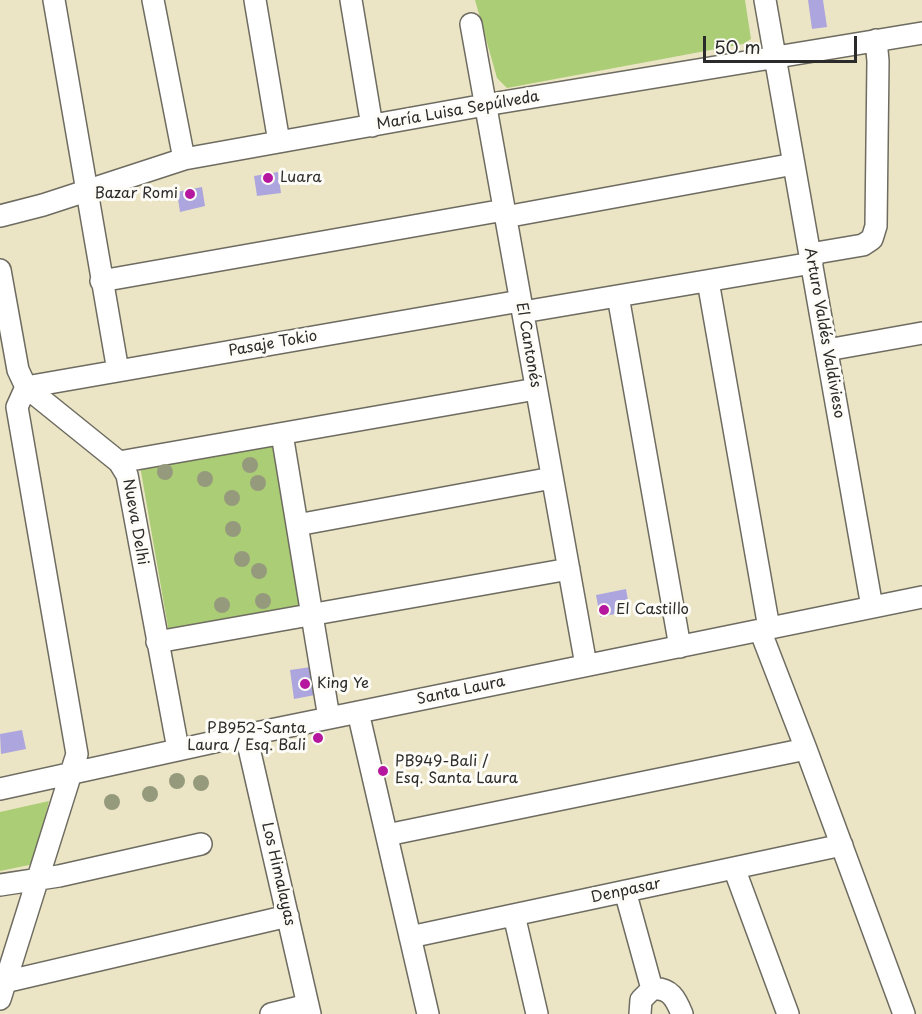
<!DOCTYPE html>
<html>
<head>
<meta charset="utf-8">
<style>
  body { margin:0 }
  #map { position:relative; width:922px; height:1014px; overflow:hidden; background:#ebe5c6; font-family:"Playpen Sans",sans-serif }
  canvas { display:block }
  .scale { position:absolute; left:703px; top:36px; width:154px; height:27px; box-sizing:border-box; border:3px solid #2b2b2b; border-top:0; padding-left:8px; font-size:18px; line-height:21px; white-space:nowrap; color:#2b2b2b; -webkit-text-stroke:4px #fdfcf7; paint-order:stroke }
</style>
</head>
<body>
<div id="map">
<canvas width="922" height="1014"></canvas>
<div class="scale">50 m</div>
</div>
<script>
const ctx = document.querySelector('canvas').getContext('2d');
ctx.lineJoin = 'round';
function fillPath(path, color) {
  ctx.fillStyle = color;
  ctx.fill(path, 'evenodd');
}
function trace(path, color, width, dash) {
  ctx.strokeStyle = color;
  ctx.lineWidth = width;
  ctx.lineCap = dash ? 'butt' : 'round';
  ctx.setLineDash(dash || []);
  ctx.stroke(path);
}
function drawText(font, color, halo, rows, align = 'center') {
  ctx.font = font + ' "Playpen Sans",sans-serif';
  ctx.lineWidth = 6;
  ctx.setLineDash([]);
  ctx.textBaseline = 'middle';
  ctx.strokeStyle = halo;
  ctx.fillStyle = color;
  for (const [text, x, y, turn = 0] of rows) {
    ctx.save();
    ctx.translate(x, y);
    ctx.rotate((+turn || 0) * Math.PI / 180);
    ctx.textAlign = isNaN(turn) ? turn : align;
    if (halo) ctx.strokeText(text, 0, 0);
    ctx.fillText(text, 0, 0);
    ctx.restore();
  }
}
fillPath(new Path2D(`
  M475,0H745L751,39L743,44L507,88L497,78Z
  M277,442L306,609L169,633L140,466Z
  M49,801L34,864L0,871V812Z`), '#abcd76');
fillPath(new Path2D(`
  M808,0H823L827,27L812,29Z
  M278,172L281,193L257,196L254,176Z
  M202,187L205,206L180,212L177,192Z
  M626,589L630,611L600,617L596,595Z
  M311,667L315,695L294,699L290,670Z
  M22,730L26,749L1,754L0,734Z`), '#ada5de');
const minor = new Path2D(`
  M54,0L118,371
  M153,0L184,159
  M255,0L279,142
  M351,0L372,126
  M765,0L872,607
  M471,24L586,665
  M0,216L43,205L184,159L485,105L922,33
  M505,217L794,164
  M810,254L863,245L872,239L876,226L878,61L876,40
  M0,270L18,370L26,387L119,462L127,475L178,749
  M101,281L504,210
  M708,281L769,628
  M618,296L680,647
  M523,312L812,263
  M827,350L922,333
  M26,387L520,301
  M282,434L329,718
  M119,462L536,389
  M297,525L552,478
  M760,630L806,749L904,1014
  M157,642L569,569
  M358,712L428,1014
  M246,735L310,1014
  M0,789L246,735L922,597
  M387,835L806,749
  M734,868L788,1014
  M0,885L59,876L201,844
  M625,891L652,989
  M514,915L537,1014
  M410,937L842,845
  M0,983L288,916
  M652,989C670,987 676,999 682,1014
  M0,999L77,754L17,407L26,387
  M271,1014L308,1005
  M640,1014L641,1000L652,989`);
trace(minor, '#6e6c61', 24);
trace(minor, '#fff', 21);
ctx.fillStyle = '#969a7d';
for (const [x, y] of [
  [250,465],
  [165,472],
  [205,479],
  [258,483],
  [232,498],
  [233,529],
  [242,559],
  [259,571],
  [263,601],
  [222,605],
  [177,781],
  [201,783],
  [150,794],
  [112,802]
]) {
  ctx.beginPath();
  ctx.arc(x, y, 8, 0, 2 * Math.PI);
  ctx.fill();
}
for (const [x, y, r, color] of [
  [268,178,6,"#b5179e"],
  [190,194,6,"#b5179e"],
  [604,610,6,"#b5179e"],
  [305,684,6,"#b5179e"],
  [318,738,6,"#b5179e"],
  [383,771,6,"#b5179e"]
]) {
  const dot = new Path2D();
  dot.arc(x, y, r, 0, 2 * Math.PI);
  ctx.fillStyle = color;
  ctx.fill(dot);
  trace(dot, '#fdfcf7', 2);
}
drawText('15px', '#2b2b2b', '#fdfcf7', [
  ["María Luisa Sepúlveda",458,111,-10],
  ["Arturo Valdés Valdivieso",824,333,80],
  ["Pasaje Tokio",273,344,-10],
  ["El Cantonés",528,345,80],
  ["Nueva Delhi",135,522,80],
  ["Santa Laura",461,691,-12],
  ["Los Himalayas",278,874,77],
  ["Denpasar",626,891,-12]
]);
drawText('15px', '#2b2b2b', '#fdfcf7', [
  ["Luara",280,178],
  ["Bazar Romi",178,194,"right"],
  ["El Castillo",616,610],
  ["King Ye",317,684],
  ["PB952-Santa",306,729,"right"],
  ["Laura / Esq. Bali",306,746,"right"],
  ["PB949-Bali /",395,762],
  ["Esq. Santa Laura",395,779]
], 'left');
</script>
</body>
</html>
